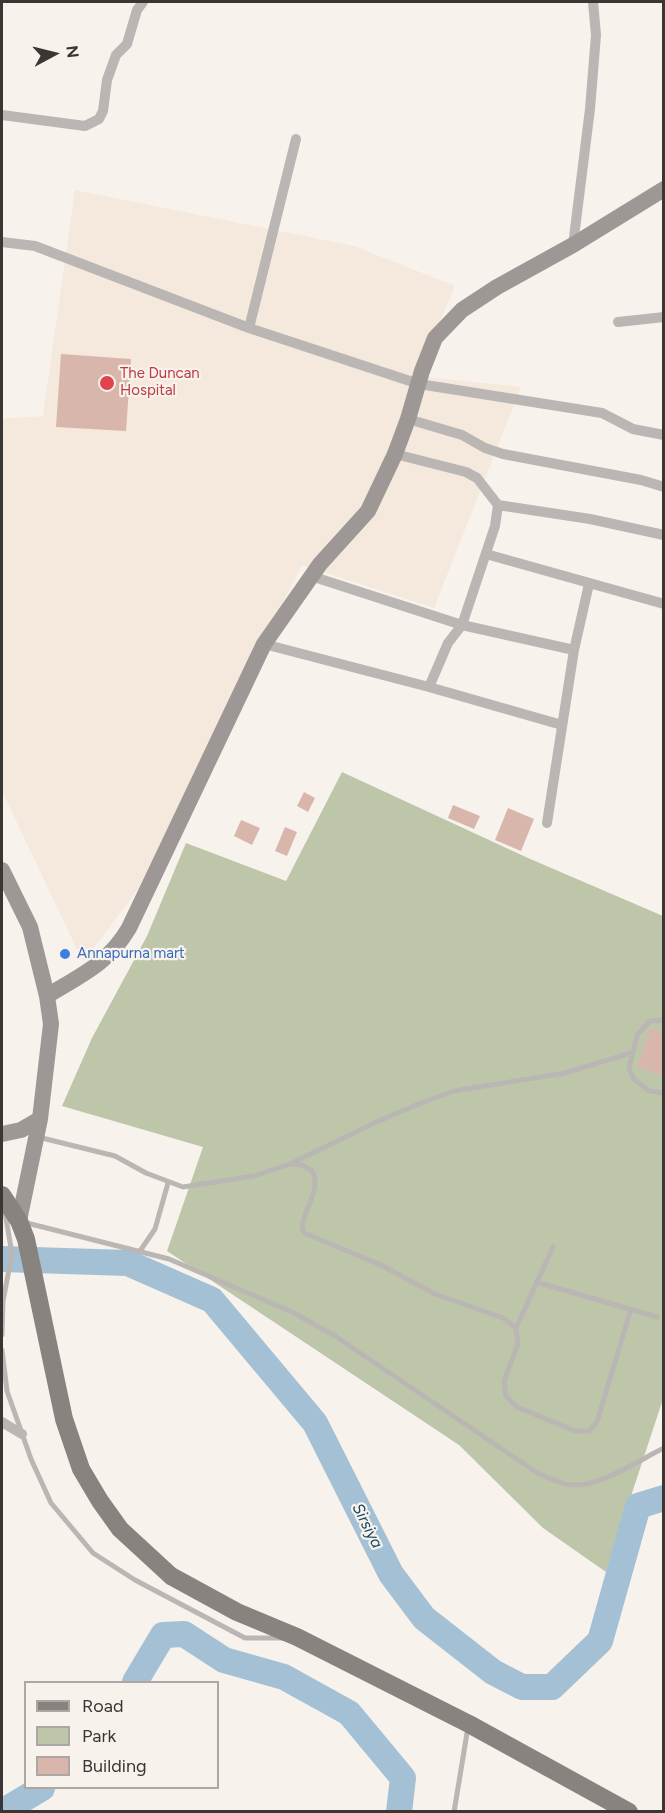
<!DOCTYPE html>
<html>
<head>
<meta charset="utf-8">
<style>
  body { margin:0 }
  #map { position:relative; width:665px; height:1813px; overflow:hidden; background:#f8f2ec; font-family:Figtree,sans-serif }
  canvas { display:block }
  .frame { position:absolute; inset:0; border:3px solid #393634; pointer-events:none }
  .legend { position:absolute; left:24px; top:1681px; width:195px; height:108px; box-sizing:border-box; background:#f8f2ec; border:2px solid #aca7a2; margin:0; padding:8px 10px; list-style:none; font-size:18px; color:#393634 }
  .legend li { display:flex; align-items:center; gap:12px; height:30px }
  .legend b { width:30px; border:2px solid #aca7a2 }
  .north { position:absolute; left:24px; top:24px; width:60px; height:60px; -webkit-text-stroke:4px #f8f2ec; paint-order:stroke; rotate:83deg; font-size:16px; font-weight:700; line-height:24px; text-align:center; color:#393634 }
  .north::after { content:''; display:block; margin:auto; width:21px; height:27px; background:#393634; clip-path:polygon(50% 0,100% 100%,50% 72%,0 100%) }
</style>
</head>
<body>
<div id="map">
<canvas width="665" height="1813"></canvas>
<div class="frame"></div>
<ul class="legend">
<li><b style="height:8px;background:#898380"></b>Road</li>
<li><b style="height:16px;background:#bec6aa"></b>Park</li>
<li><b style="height:16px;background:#d9b6ab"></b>Building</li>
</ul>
<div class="north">N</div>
</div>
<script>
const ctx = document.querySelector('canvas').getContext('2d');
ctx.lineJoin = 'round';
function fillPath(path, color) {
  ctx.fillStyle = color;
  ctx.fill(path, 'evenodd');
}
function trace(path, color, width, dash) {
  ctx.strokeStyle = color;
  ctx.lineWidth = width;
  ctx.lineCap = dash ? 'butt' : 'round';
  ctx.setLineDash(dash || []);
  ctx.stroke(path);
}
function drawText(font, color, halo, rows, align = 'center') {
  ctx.font = font + ' Figtree,sans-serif';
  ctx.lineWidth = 4.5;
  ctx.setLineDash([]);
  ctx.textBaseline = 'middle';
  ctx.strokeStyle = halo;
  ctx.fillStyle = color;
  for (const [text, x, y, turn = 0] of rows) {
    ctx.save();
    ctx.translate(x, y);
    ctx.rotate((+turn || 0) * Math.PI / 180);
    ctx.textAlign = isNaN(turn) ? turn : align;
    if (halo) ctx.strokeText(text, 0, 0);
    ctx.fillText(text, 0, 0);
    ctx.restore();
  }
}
fillPath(new Path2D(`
  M75,190L354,246L455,286L416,376L521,387L434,608L302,565L138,889L83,962L2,791V419L43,416Z`), '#f5e8dc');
fillPath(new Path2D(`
  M342,772L528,858L663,916V1399L606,1572L543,1528L459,1445L167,1251L203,1147L62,1106L92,1038L147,936L186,843L286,881Z`), '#bec6aa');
trace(new Path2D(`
  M2,1259L128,1263L212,1300L315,1423L391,1574L424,1618L493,1672L522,1687H552L600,1641L638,1506L664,1498
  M135,1682L163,1635L184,1634L224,1660L284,1677L349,1713L403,1778L399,1812
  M2,1812L42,1788`), '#a3c0d4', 26);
fillPath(new Path2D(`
  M61,354L131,359L126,431L56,427Z
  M304,792L315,798L308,812L297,806Z
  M453,805L480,816L474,829L448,818Z
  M508,808L534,819L521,851L495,840Z
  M241,820L260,828L252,845L234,836Z
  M285,827L297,832L287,856L275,851Z
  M651,1028L663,1033V1076L637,1066Z`), '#d9b6ab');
trace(new Path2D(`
  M664,1020L650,1021L637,1035L629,1069L634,1079L649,1091L664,1093
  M38,1137L115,1156L146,1173L183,1187L254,1176L290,1164L302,1165L312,1171C324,1192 296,1217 304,1233L381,1265L435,1294L503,1318L516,1328L518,1344L504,1381L506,1396L517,1407L575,1431H589L597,1422L631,1309
  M292,1163L370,1125L416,1105L454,1091L565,1073L631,1053
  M23,1222L169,1259L292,1312L335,1336L536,1472C548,1477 559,1484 572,1485C600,1487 639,1460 664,1448
  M140,1251L155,1229L168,1183
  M536,1282L657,1317
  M516,1328L553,1247
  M2,1335L3,1301L12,1254L5,1212
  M2,1350L7,1391L31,1459L51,1503L93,1553L135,1580L245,1638H283
  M454,1812L468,1727`), '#b9b6b4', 5);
trace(new Path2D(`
  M2,115L85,126L99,119L103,111L107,80L116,55L127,44L137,10L143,2
  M2,242L35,246L249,328L419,384L602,413L633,429L664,435
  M573,245L590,109L596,35L593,2
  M618,322L664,317
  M249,328L296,139
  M408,419L462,435L485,448L503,454L641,480L664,487
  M395,454L466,472L477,478L498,505
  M486,554L664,604
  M311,576L462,625L574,650L547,823
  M264,644L429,687L562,725
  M574,650L589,584
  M429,687L448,643L462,625L495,526L498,505L590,519L664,535
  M2,1422L22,1434`), '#b9b6b4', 10);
trace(new Path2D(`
  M2,870L30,927L47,996L51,1024L40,1119L21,1130L2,1134
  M47,996C81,975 108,964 129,928L264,644L320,564L368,511L395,454L408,419L422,371L435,338L462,310L497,287L573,245L664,189
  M19,1221L40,1119`), '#9d9895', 16);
trace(new Path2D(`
  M2,1195L19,1221L26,1239L64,1419L81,1469L100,1501L120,1529L171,1576L237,1612L297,1637L469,1724L629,1812`), '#898380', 18);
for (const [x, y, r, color] of [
  [107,383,8,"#e0444e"],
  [65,954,6,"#3f7fe0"]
]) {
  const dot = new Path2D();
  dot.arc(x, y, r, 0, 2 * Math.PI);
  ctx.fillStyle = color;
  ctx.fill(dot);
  trace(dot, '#f8f2ec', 2);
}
drawText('15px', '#be3a42', '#f8f2ec', [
  ["The Duncan",120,374],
  ["Hospital",120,391]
], 'left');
drawText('15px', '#366cbe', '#f8f2ec', [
  ["Annapurna mart",77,954]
], 'left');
drawText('italic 16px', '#144764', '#f8f2ec', [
  ["Sirsiya",367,1526,63]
]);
</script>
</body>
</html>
